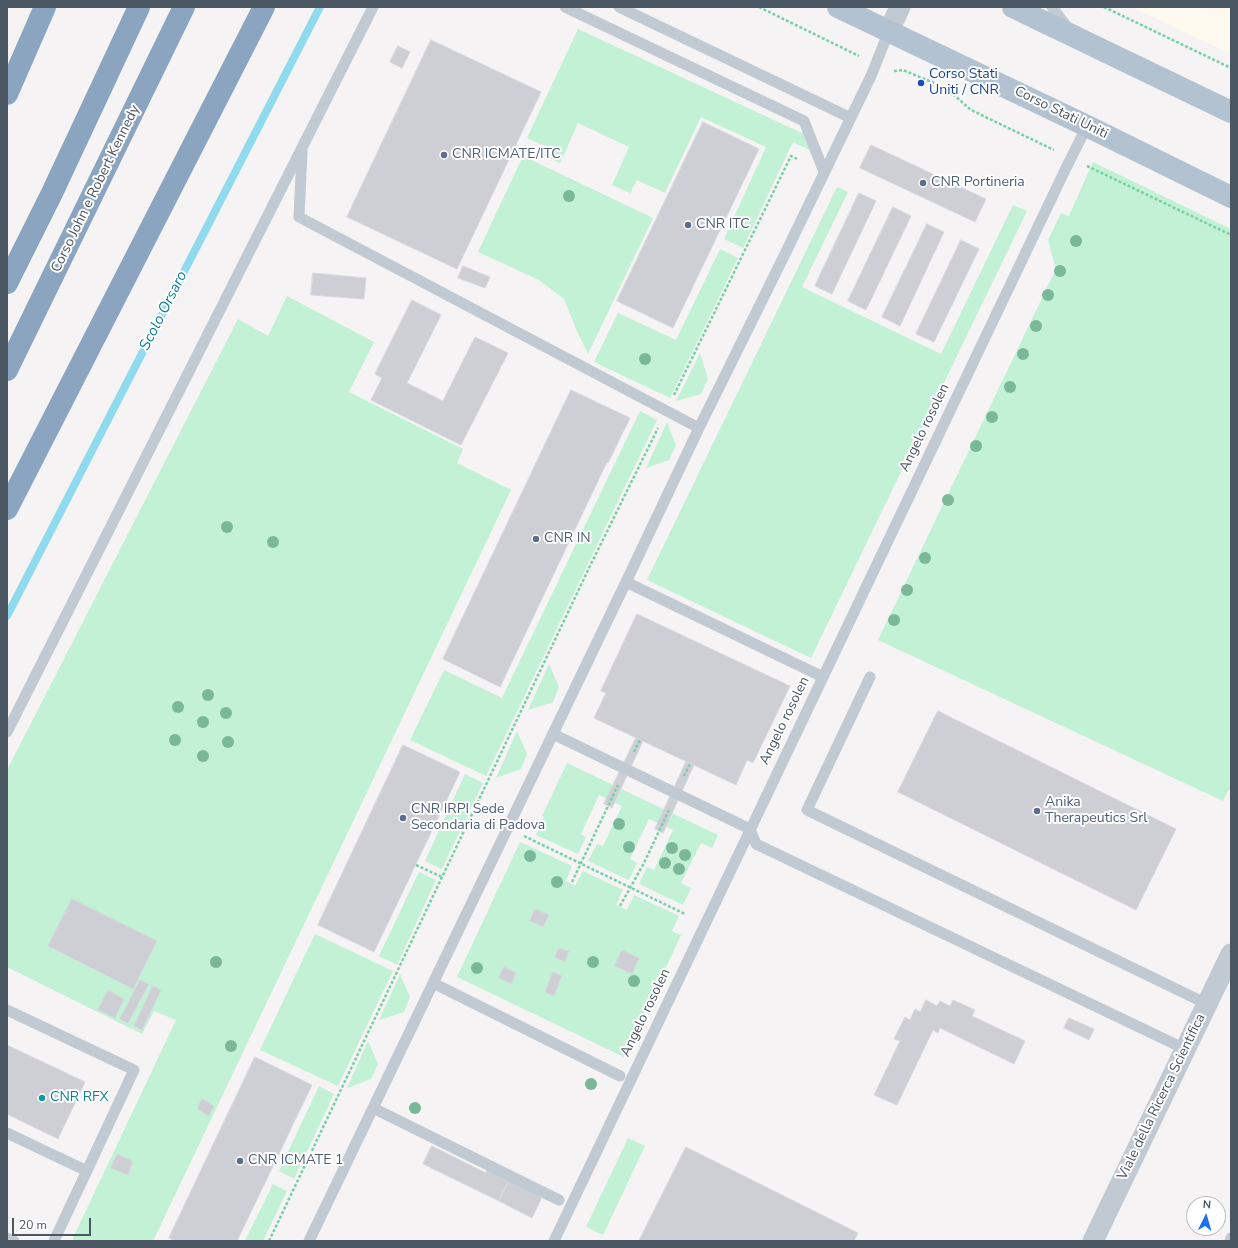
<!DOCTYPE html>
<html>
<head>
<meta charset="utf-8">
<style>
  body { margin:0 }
  #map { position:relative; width:1238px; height:1248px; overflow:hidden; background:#f5f3f3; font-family:"Nunito Sans",sans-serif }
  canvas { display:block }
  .frame { position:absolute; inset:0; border:8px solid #4a5661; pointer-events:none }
  .north { position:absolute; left:1186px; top:1196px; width:40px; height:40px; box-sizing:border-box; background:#fff; border:1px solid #b7bbc0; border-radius:50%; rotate:5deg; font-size:11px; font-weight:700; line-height:16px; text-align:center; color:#4a5661 }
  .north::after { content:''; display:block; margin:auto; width:14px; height:18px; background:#1a73e8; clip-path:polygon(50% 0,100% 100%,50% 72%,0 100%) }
  .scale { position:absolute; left:12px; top:1218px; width:79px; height:18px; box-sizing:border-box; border:2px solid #4a5661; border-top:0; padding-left:5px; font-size:12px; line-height:14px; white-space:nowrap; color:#4a5661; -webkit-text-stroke:3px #fff; paint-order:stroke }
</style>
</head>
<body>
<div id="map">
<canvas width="1238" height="1248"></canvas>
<div class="frame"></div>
<div class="north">N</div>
<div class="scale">20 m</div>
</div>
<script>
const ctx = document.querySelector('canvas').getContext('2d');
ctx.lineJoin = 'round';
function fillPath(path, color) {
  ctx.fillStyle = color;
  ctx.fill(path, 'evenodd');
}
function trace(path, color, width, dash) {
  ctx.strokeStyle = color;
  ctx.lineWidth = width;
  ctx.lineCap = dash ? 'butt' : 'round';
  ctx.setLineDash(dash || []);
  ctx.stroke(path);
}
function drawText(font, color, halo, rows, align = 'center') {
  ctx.font = font + ' "Nunito Sans",sans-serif';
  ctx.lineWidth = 4;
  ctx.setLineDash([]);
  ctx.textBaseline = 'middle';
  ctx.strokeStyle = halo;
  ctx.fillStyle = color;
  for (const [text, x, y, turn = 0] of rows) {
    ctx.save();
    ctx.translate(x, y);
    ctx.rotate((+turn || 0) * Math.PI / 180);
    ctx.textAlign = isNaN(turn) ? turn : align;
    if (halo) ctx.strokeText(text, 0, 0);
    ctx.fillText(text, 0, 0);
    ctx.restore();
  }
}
fillPath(new Path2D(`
  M1131,7H1231V54Z`), '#fdf9ef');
fillPath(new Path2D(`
  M578,29L817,140L812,151L793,142L743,248L724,239L766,147L701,117L665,193L637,180L630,193L612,185L629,147L578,123L560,163L541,154L545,146L527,138Z
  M523,156L653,218L588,354L577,331L564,299L539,280L478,252Z
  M1093,162L1231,229V791L1228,790L1223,801L878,640L1056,269L1048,240L1061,213L1069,216Z
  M837,187L848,192L802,287L941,354L1013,205L1027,211L811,658L647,580Z
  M720,249L738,258L670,398L594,362L618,313L676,340Z
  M287,296L374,342L349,392L463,449L457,463L511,490L153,1241H74L73,1238L176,1020L154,1011L142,1034L7,967V770L238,319L268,336Z
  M700,353L708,379L701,394L676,401Z
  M640,411L657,420L486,776L410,740L444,670L502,698Z
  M667,422L676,445L669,460L646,468Z
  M549,664L559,687L553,702L528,710Z
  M517,731L527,754L521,769L496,778Z
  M567,763L718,835L712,848L701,843L681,883L691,888L683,905L639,884L647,867L654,870L673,830L649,819L630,859L637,863L629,880L588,861L597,844L603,846L622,806L599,795L581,834L586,837L578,854L536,835L544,817L542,816Z
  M465,774L483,783L442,869L425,861Z
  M520,842L572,866L566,881L575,886L583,871L623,890L616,905L627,910L634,895L679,916L672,931L681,935L624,1057L457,977Z
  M419,872L436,880L397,965L379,956Z
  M315,934L393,971L338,1086L260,1050Z
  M400,974L410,997L404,1012L379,1020Z
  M368,1041L378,1064L371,1079L347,1088Z
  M319,1086L334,1094L294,1179L279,1171Z
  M628,1138L645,1146L603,1235L586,1227Z
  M273,1184L287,1191L263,1241H245Z`), '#c3f1d5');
trace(new Path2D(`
  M7,616L320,7`), '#90daee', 8);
const building = new Path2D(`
  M431,40L541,92L457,269L347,217Z
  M398,46L410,52L402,68L390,62Z
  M703,122L759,149L673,328L617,301Z
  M871,145L986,199L975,222L860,168Z
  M859,193L876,201L832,294L815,286Z
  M893,207L911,216L866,310L848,301Z
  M927,224L944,232L900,326L882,317Z
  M961,240L979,249L934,342L916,334Z
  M463,266L490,277L485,288L458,278Z
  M313,273L366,278L364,299L311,295Z
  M412,300L441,315L407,383L443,401L475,337L508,353L461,445L371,400L382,378L375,374Z
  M571,390L630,418L608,463L607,462L500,687L443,659Z
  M637,614L790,686L753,763L747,760L736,785L594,718L606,693L601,691Z
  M938,711L1176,829L1136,910L898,792Z
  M636,738L643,741L612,808L604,804Z
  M403,745L460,772L374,952L318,925Z
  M686,762L694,765L663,833L655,829Z
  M72,899L157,941L133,989L48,946Z
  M535,909L549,915L543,927L530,921Z
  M559,948L569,951L565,962L555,957Z
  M622,950L639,958L632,974L615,966Z
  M504,967L516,973L511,984L499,978Z
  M553,972L562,976L554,996L545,992Z
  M140,980L149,984L128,1023L120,1019Z
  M153,986L161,990L142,1030L134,1026Z
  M108,990L124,999L115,1018L98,1010Z
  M926,1000L937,1006L940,1001L950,1006L953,1000L975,1010L972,1016L1025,1041L1014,1064L940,1028L938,1033L933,1030L897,1105L874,1095L900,1041L894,1039L905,1017L910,1020L915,1009L920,1012Z
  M1069,1018L1094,1029L1089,1040L1064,1028Z
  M7,1045L85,1082L58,1139L7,1114Z
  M255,1057L312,1085L237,1241H176L169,1238Z
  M202,1099L214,1106L209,1116L197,1109Z
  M432,1146L486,1173L487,1170L509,1180L499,1201L423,1164Z
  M686,1147L858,1233L854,1241H639Z
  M117,1154L133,1161L128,1175L111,1168Z
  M509,1180L542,1197L532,1218L499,1201Z`);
fillPath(building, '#cdcfd5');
trace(building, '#d7d9de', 1);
trace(new Path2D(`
  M759,7L859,56
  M1104,7L1231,68
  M894,71L903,70L946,88L971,110L1054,150
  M1087,166L1231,235
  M674,395L791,156L797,159
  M634,752L640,740
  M684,776L690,764
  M524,836L685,914
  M416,865L442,877
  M572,882L618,785
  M620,906L644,863L669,810
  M269,1241L590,566L658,428`), '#7ad0a6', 2.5, [3, 2]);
trace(new Path2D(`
  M565,7L804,121L824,172
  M619,7L851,118
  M1052,7L1068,28
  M302,152L299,217L699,428
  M626,582L823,677
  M870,677L807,810L1207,1004
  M7,732L373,7
  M553,734L750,829L756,844L1185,1049
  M433,983L620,1076
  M7,1010L134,1070L54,1241
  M373,1108L559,1200
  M7,1133L87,1171
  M7,1238L14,1241
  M309,1241L626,582L699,428L785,254L871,76L889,31
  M554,1241L1066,168L1087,126
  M1230,1241L1231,1238`), '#c1cad2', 11);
trace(new Path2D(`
  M889,31L900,7
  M1093,1241L1231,954`), '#c1cad2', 21);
trace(new Path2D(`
  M838,7L1087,126L1231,197
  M1013,7L1231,112`), '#b3c2d1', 22);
trace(new Path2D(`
  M7,94L45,7
  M7,283L52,193L139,7
  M7,370L184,7
  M7,509L264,7`), '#8ba5c1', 22);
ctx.fillStyle = '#7bb799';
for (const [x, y] of [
  [569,196],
  [1076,241],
  [1060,271],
  [1048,295],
  [1036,326],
  [1023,354],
  [645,359],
  [1010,387],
  [992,417],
  [976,446],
  [948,500],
  [227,527],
  [273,542],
  [925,558],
  [907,590],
  [894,620],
  [208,695],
  [178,707],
  [226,713],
  [203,722],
  [175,740],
  [228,742],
  [203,756],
  [619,824],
  [629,847],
  [672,848],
  [685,855],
  [530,856],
  [665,863],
  [679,869],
  [557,882],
  [216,962],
  [593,962],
  [477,968],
  [634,981],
  [231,1046],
  [591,1084],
  [415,1108]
]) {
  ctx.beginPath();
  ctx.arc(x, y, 6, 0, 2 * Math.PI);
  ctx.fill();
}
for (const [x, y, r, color] of [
  [921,83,4,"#1a4fb4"],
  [444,155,4,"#5c6f8a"],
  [923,183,4,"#5c6f8a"],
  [688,225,4,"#5c6f8a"],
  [536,539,4,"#5c6f8a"],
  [1037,811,4,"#5c6f8a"],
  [403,818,4,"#5c6f8a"],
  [42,1098,4,"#0f9aa8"],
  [240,1161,4,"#5c6f8a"]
]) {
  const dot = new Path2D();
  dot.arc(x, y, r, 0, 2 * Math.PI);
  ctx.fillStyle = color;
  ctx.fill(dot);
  trace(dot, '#fff', 1.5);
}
drawText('14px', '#164399', '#fff', [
  ["Corso Stati",929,75],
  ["Uniti / CNR",929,91]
], 'left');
drawText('14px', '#4a5661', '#fff', [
  ["Corso Stati Uniti",1061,113,26],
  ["Corso John e Robert Kennedy",96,189,-64],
  ["Angelo rosolen",925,428,-64],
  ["Angelo rosolen",785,721,-64],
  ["Angelo rosolen",646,1013,-64],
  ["Viale della Ricerca Scientifica",1162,1097,-64]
]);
drawText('14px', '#4e5e75', '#fff', [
  ["CNR ICMATE/ITC",452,155],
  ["CNR Portineria",931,183],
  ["CNR ITC",696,225],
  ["CNR IN",544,539],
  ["Anika",1045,803],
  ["Therapeutics Srl",1045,819],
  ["CNR IRPI Sede",411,810],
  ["Secondaria di Padova",411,826],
  ["CNR ICMATE 1",248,1161]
], 'left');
drawText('14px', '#0d838f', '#fff', [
  ["CNR RFX",50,1098]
], 'left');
drawText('italic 15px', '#0c7c9b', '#fff', [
  ["Scolo Orsaro",164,311,-63]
]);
</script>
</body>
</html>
